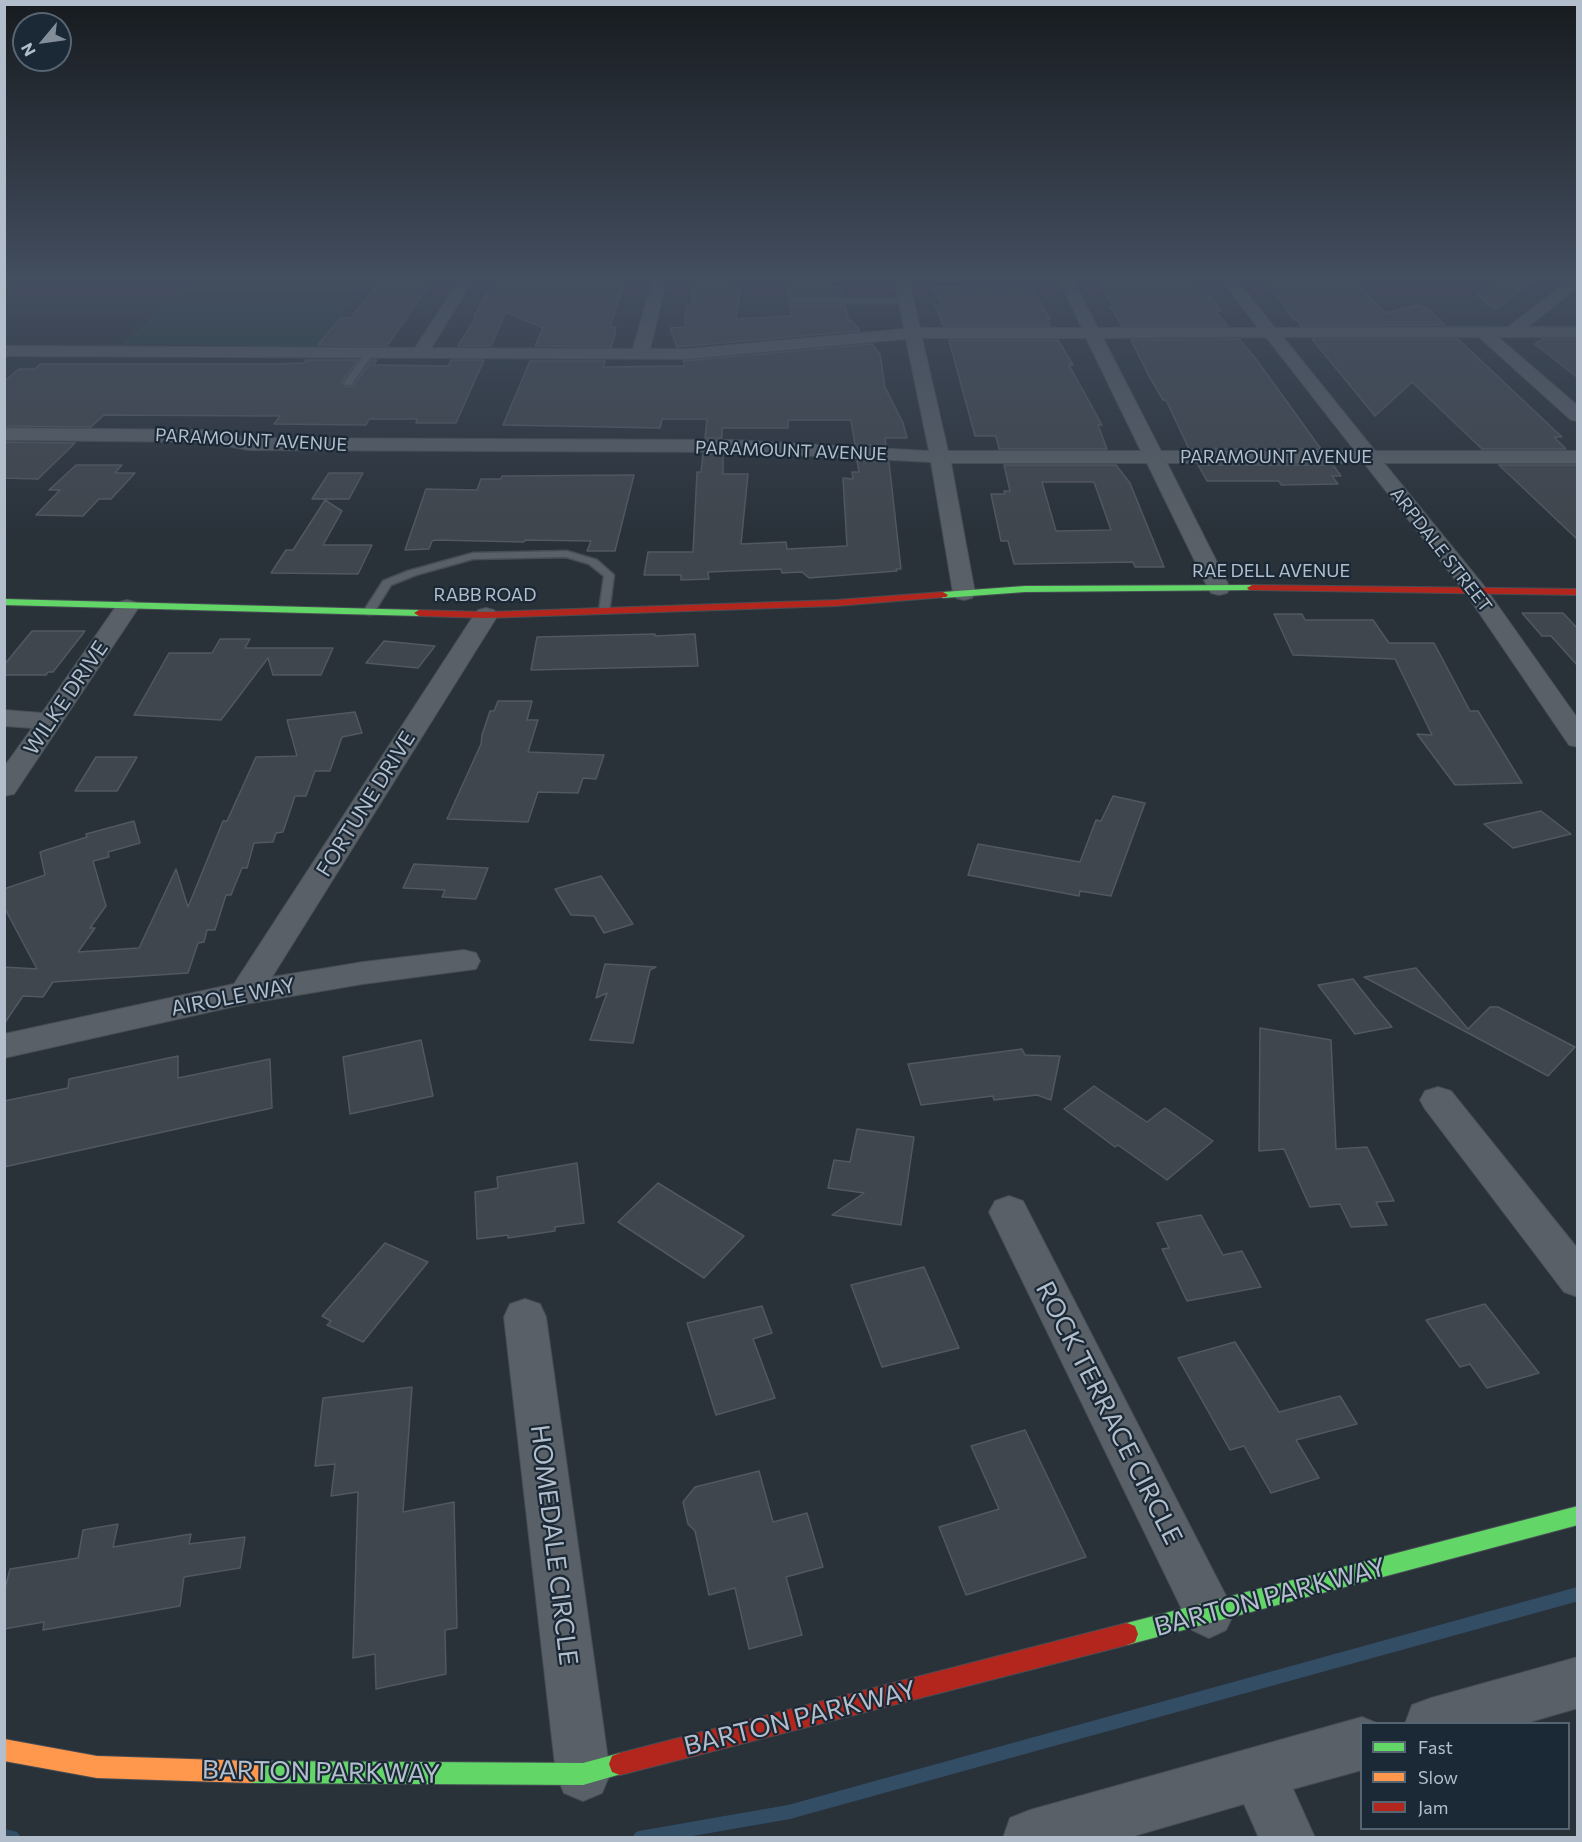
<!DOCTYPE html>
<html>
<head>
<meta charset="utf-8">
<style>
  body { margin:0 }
  #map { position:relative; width:1582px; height:1842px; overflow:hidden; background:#293139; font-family:Commissioner,sans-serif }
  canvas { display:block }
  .frame { position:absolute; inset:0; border:6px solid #b2becb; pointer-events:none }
  .legend { position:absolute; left:1360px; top:1722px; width:210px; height:108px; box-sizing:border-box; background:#1b2835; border:2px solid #576471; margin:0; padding:8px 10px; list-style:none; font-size:18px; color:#b2becb }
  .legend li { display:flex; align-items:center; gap:12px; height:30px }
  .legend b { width:30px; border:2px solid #576471 }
  .north { position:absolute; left:12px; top:12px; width:60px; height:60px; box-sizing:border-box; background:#1b2835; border:2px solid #576471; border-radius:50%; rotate:241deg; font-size:16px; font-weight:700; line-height:24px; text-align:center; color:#b2becb }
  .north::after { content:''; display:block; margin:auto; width:21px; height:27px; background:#828d98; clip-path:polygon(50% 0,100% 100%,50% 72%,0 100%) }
</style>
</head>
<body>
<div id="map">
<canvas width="1582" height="1842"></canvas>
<div class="frame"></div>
<ul class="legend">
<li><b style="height:8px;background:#63d668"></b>Fast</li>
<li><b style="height:8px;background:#ff974d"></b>Slow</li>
<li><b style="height:8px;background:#b3261e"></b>Jam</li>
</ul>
<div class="north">N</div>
</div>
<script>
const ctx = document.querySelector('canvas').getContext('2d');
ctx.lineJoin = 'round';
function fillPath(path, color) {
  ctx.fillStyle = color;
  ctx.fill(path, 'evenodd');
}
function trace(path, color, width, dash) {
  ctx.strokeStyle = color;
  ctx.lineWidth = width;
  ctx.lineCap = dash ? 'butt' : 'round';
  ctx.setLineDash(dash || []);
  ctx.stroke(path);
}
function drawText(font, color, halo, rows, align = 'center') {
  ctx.font = font + ' Commissioner,sans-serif';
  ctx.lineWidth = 4.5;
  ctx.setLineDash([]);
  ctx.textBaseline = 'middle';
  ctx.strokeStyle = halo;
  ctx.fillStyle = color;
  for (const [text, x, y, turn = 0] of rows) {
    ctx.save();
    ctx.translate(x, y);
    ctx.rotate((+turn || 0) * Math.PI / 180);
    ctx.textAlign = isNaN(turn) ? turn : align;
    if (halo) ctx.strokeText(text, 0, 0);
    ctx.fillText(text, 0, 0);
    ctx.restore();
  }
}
fillPath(new Path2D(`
  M189,282H370L320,346L122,344Z`), '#253f40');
trace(new Path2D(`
  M4,1836L13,1838
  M640,1838L789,1812L1578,1594`), '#334d65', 14);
const building = new Path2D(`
  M382,282H431L387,346L318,345L340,318H351L376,285Z
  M493,282H625L610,327H616L614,331H616L611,347L535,346L543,328L506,312L491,346H458L477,316H474Z
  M691,282H732V287H741L736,319L791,316L786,282H831L832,286L841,288L843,296H794L789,304L845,305L849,322L852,321L860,331L677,347L670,328L685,327L686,306H693Z
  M1099,282H1195L1198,286H1202L1221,311L1216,312L1228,326H1122L1110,306H1114Z
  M1266,282H1355L1385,313L1417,305L1427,308L1445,325L1301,326L1297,320H1294Z
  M1497,282H1532L1495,310L1476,294Z
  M959,286L960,290L1032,289L1050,319H1047L1050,326H943L935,305H942L933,287Z
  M1239,339L1256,359L1321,449H1189L1166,400H1163L1149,376L1131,340Z
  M1312,339H1458L1562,437H1554L1566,449H1482L1412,382L1375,416Z
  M1542,339H1578V378L1535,344Z
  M949,340H1058L1073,365H1069L1102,425H1098L1107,449H999L996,436H975Z
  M872,344L880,354L885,387L903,423L907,438H885L886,446L855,445L851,420H788V428H722V438H705L707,419H662L660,428L503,425L530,361H605L603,367L685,366L683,361Z
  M306,360H358L342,382L345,387L353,386L372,360H377L373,365L448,366L451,360H484L456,423H416L417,419H369L366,425L274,424L280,416L104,415L91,427L4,426V381L19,369H35L40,364H277L304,363Z
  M4,442L75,443L38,479L4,478Z
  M703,454H723V474H748L741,544L786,542L787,549L847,546L843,478L853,479L852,472H859L857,461L889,462L901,569H896L897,571L809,578L802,572L782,573L781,569L708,572L709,579L681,580V575H644L648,552H693L697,472H701Z
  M76,465H122L115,473H135L111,499H99L83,516L36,515L60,490H49Z
  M1004,465H1116L1130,483L1164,567H1135L1133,562L1014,564L1008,541H1001L991,494H1005L1004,491H1010ZM1042,482H1094L1111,530L1056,531Z
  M1198,465H1333L1341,476H1332L1338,484L1281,485L1279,481H1207Z
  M1499,465H1578V540Z
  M329,473H363L349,499H312Z
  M634,475L615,551H587L591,541L525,540L524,542L436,540L432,541L429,549L405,550L426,489L477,490L481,479H501L502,476Z
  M325,500L342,511L323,545H372L358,574L271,573L286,550H293Z
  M1522,613H1563L1578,629V666L1551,636H1542Z
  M1274,614H1302L1305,620H1373L1389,643H1434L1470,711H1478L1522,783L1455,785L1417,734L1432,735L1395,659L1293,655Z
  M32,631H85L53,672H48L46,675H4V665Z
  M655,634V636L695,634L698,666L531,670L537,637Z
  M220,639H250L245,648H333L321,675H273L268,658L221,720L134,715L169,653H212Z
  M384,641L435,646L418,668L366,663Z
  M498,701H532L527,720H538L528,752L604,755L596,779L583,778L578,793L538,792L528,822L447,819L481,744L482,735L490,711H494Z
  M355,712L362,733L342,737L330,771H315L306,796H295L283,832L276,833L273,842L254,843L247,868H242L231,895H226L215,930H207L204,942L198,943L188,973L53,982L43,997L23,996L4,1024V967L37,969L4,907V889L45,875L40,852L87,837L86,834L134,821L140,843L108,852L109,857L93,861L106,906L90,928H95L78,952L139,948L176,869L188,907L223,821H227L256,757L297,756L287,720Z
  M96,757H137L117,791H75Z
  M1113,796L1145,803L1111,896L1080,891L1079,896L968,875L978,844L1080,862L1096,820L1101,821Z
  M1541,811L1571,834L1513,848L1484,824Z
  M414,864L488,868L476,899L442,897L445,890L403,888Z
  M601,876L633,924L604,933L594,916L571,915L555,889Z
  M605,964L656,967L650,970L633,1043L590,1040L607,993L596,998Z
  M1416,968L1468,1029L1490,1007H1498L1575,1047L1548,1076L1364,977Z
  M1353,979L1375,1007L1392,1027L1355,1034L1318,985Z
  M1260,1028L1331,1040L1336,1149L1367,1147L1394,1201L1376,1202L1387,1225L1351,1227L1340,1204L1310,1207L1284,1149L1259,1151Z
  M421,1040L433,1096L350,1114L343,1057Z
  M1022,1049L1025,1055L1060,1056L1051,1100L1037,1095L994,1100L993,1096L921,1105L908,1064Z
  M178,1056V1078L270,1059L272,1108L4,1167V1101L68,1088L69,1079Z
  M1094,1086L1147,1122L1165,1108L1213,1141L1167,1180L1118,1145L1115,1147L1064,1109Z
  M857,1129L914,1137L901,1225L832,1215L864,1193L828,1188L834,1160L850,1162Z
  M577,1163L584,1223L555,1227V1231L508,1238V1235L477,1239L475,1192L498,1188L497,1177Z
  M658,1183L744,1236L704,1278L618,1222Z
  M1201,1215L1223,1255L1242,1251L1261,1287L1187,1301L1162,1249L1169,1248L1157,1223Z
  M385,1243L428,1262L363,1342L327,1325L331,1321L322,1316Z
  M924,1267L959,1348L882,1367L851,1285Z
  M1485,1304L1539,1373L1487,1388L1470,1364L1460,1367L1426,1320Z
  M762,1306L772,1333L753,1339L775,1398L716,1415L687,1323Z
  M1235,1342L1279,1412L1340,1396L1357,1424L1296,1440L1319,1478L1271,1493L1244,1446L1230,1450L1178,1358Z
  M412,1387L403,1512L454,1502L457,1628L445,1630L446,1674L376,1689L375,1654L353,1658L358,1492L331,1496L335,1464L315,1466L323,1398Z
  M1025,1430L1086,1557L966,1595L939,1527L999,1509L971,1446Z
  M759,1471L773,1522L807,1513L823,1567L786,1577L802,1635L749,1649L735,1588L709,1595L695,1531L688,1524L683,1502L695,1487Z
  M118,1524L113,1547L191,1534L189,1544L245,1537L240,1568L184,1577L180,1606L43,1630L44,1622L4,1629V1593L10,1569L78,1558L83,1530Z`);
fillPath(building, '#40464d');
trace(building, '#515861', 1.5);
const lane = new Path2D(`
  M794,298L906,299L910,301L906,303L791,302Z
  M366,352L373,354L351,385H345L344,383Z
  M567,551L597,560L614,575L609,613H601L599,611L604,576L589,564L566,557L473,559L416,575L391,585L373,614L369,615L363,612L383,581L408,571L473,553Z`);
const street = new Path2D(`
  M458,282H472L431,348L633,349L652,282H666L650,349H686L904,329L895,282H909L920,328H1082L1060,282H1074L1098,328H1258L1223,282H1238L1275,328L1508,327L1566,282H1578V287L1528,327H1578V337H1498L1578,406V421L1571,420L1479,337H1283L1375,451H1578V463H1384L1484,586L1578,719V747L1569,745L1467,595L1364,463H1167L1230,588L1227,593L1219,595L1211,593L1208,588L1147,463H951L975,593L972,598L964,600L956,598L953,593L931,462L733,452L249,450L204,442L4,440V428L204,430L249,438L733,440L929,451L906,339L686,359L4,356V346L415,348ZM1266,337L1355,451H1161L1103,338ZM922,338H1086L1141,451H948Z
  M127,600L135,602L139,607L14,794L4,796V767L32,728L4,726V710L42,713L119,602Z
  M486,608L494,610L498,615L272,977L363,962L464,950L476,953L480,961L476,969L363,984L245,1004L4,1058V1034L234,984L474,615L478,610Z
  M1438,1087L1451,1091L1578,1249V1297L1564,1292L1425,1109L1420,1100L1425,1091Z
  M1009,1196L1023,1201L1226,1596L1234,1613L1226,1630L1209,1638L1192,1630L989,1212L995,1201Z
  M525,1299L540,1304L546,1317L610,1774L602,1793L583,1801L564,1793L556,1774L504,1317L510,1304Z
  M1578,1657V1708L1523,1724H1405L1412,1705L1431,1698Z
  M1362,1717L1379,1724H1362V1770L1293,1789L1315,1838H1259L1244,1804L1127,1838H1003L1010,1818L1030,1810Z`);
const fast = new Path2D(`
  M1252,585L1257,588L1255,590L1025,592L943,598L938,595L943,592L1025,586Z
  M4,599L419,610L424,613L419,616L4,605Z
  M1578,1506V1525L1127,1645L1119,1642L1116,1634L1119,1626L1127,1623Z
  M620,1753L628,1756L631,1764L628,1772L583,1785L251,1783L243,1780L240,1772L243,1764L251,1761L583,1763Z`);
const slow = new Path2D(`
  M4,1739L97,1756L251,1761L259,1764L262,1772L259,1780L251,1783L97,1778L4,1761Z`);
const jam = new Path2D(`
  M1252,585L1578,589V595L1249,590L1247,588Z
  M943,592L948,595L946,597L836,606L486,618L419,616L414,613L419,610L486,612L836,600Z
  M1127,1623L1135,1626L1138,1634L1135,1642L1127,1645L620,1775L612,1772L609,1764L612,1756L620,1753Z`);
trace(lane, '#474d54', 3);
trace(street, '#474d54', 2);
trace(fast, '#474d54', 2);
trace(slow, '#474d54', 2);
trace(jam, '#474d54', 2);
fillPath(lane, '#596067');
fillPath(street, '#596067');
fillPath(fast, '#63d668');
fillPath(slow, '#ff974d');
fillPath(jam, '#b3261e');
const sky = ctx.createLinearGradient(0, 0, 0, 540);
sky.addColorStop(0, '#171b1f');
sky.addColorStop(0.52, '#434e5f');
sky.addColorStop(1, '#434e5f00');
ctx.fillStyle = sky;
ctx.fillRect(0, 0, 1582, 540);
drawText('18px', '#b2becb', '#1b2835', [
  ["PARAMOUNT AVENUE",251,440,3],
  ["PARAMOUNT AVENUE",791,451,2],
  ["PARAMOUNT AVENUE",1276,457],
  ["ARPDALE STREET",1441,550,52],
  ["RAE DELL AVENUE",1271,571],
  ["RABB ROAD",485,595]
]);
drawText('21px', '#b2becb', '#1b2835', [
  ["WILKE DRIVE",66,698,-56],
  ["FORTUNE DRIVE",366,804,-58],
  ["AIROLE WAY",233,997,-11]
]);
drawText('26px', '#b2becb', '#1b2835', [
  ["ROCK TERRACE CIRCLE",1109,1413,63],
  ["HOMEDALE CIRCLE",554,1545,83],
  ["BARTON PARKWAY",1270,1597,-15],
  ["BARTON PARKWAY",800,1718,-14],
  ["BARTON PARKWAY",321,1772,1]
]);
</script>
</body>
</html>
